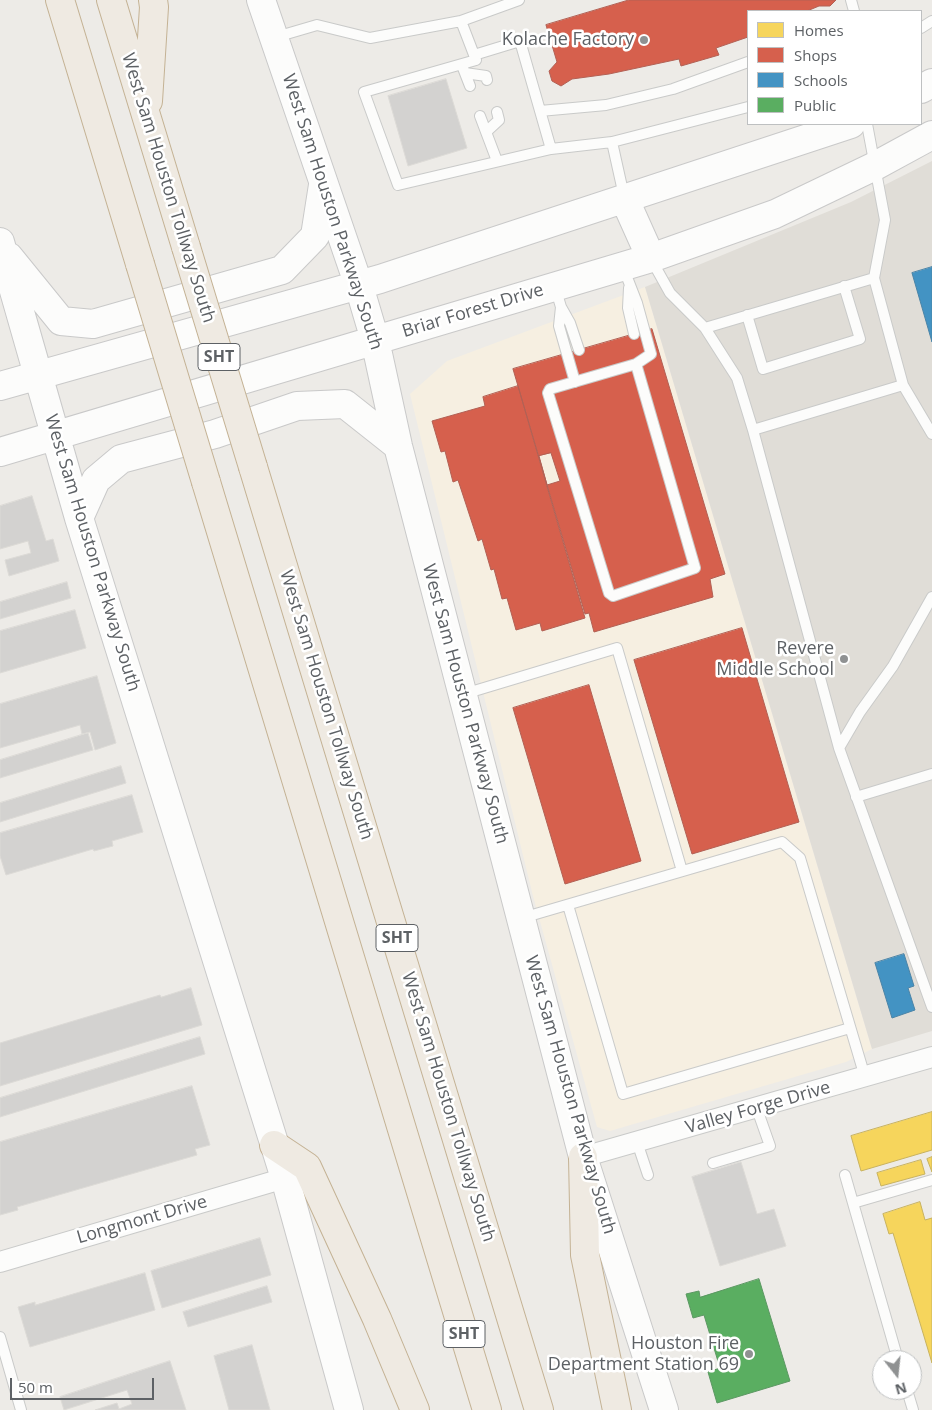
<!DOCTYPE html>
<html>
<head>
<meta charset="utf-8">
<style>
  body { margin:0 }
  #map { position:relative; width:932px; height:1410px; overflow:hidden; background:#edebe7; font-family:"Open Sans",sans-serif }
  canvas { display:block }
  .legend { position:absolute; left:747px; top:10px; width:175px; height:115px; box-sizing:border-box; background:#fff; border:1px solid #bec0c1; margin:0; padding:6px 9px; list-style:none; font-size:15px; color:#5d6165 }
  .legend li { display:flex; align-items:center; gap:10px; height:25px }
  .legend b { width:25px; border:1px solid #bec0c1 }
  .north { position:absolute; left:872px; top:1350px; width:50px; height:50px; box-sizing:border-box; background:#fff; border:1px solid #bec0c1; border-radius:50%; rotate:164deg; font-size:14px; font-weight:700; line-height:20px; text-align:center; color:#5d6165 }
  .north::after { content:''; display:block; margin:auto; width:18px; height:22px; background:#8f9192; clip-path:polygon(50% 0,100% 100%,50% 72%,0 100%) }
  .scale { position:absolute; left:10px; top:1378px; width:144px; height:22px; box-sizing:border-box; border:2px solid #5d6165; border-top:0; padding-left:6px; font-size:15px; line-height:18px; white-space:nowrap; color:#5d6165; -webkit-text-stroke:4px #fff; paint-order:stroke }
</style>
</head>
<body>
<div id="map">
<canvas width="932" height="1410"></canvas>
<ul class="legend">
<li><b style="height:14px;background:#f6d55c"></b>Homes</li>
<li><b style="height:14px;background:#d6604d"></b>Shops</li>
<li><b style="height:14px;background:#4393c3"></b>Schools</li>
<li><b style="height:14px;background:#5aae61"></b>Public</li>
</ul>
<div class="north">N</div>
<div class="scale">50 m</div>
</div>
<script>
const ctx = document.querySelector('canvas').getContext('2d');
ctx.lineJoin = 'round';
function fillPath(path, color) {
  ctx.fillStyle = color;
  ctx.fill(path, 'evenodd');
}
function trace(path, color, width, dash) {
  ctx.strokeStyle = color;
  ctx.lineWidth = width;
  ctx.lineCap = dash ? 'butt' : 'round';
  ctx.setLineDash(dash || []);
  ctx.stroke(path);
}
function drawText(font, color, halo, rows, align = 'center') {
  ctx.font = font + ' "Open Sans",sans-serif';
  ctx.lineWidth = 5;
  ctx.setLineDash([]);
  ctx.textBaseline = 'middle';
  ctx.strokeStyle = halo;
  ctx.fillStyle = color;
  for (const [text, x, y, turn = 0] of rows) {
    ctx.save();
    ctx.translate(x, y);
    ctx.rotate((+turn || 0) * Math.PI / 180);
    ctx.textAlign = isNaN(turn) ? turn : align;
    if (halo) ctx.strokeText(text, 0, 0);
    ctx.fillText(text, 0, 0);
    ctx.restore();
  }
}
fillPath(new Path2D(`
  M645,287L872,1049L846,1062L610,1131L597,1127L533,896L410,394L447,361Z`), '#f6efe1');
fillPath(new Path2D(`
  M932,161V1031L872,1049L645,287L851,202Z`), '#e0ddd7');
const homes = new Path2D(`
  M932,1112V1150L861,1171L851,1136Z
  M932,1157V1172L927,1159Z
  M921,1160L925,1174L881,1186L877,1173Z
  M920,1202L925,1220L932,1218V1363L893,1233L889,1234L883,1214Z`);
fillPath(homes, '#f6d55c');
trace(homes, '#c8b25f', 1);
const shops = new Path2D(`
  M629,0H836L830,6H819L807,11H748V37L716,48L719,55L681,66L679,59L609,74L572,79L561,86L552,81L549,71L557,62L546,25Z
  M652,329L725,574L710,579L713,597L594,632L589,613L585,614L513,369Z
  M518,386L585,618L542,631L540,623L516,630L507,598L502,599L494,569L491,570L482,539L478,541L458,480L453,482L445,451L441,452L432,421L485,406L483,397Z
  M551,453L560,481L547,485L539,456Z
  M742,628L799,822L692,854L634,660Z
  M589,685L641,861L565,884L513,708Z`);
fillPath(shops, '#d6604d');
trace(shops, '#b26054', 1);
const schools = new Path2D(`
  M932,267V342L912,273Z
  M904,954L914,986L908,988L915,1010L892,1018L875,963Z`);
fillPath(schools, '#4393c3');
trace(schools, '#4b84a7', 1);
const public = new Path2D(`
  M759,1279L790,1381L717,1403L708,1372L720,1368L704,1315L693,1318L686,1294L699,1291L700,1297Z`);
fillPath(public, '#5aae61');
trace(public, '#5b9762', 1);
const building = new Path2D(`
  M446,79L467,148L408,166L388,96Z
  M32,496L46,541L53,539L59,561L9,576L5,560L31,553L28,541L0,549V506Z
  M67,582L71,598L0,619V602Z
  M75,610L86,648L0,673V631Z
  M97,676L116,743L95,750L90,732L82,734L80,725L0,748V704Z
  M88,733L93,750L0,778V760Z
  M121,766L126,783L0,822V803Z
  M132,795L143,832L112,841L113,846L94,851L93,849L6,875L0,856V833Z
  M191,988L202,1025L0,1086V1043L160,995L161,997Z
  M200,1037L205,1054L0,1117V1098Z
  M192,1086L210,1145L195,1149L197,1155L17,1207L18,1210L0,1215V1142Z
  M741,1162L757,1214L774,1209L786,1246L720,1266L692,1177Z
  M260,1238L271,1275L162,1308L151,1271Z
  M145,1273L155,1310L30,1347L18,1307L35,1302V1305Z
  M267,1286L272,1302L188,1327L183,1312Z
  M252,1345L270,1410H229L214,1356Z
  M170,1361L186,1410H95L117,1403L119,1409L132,1404L127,1390L64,1410L60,1397Z`);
fillPath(building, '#d3d2d0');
trace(building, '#dcdad6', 1);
const service = new Path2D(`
  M851,0L854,11
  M461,21L519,0
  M921,28L932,21
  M276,37L317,25L370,38L461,21L476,60L364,92L398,185L551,149L612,142L748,107
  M474,55L520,41L551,149
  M463,68L470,86
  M465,73L486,76L487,80
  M540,111L606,105L673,89L748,62
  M480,116L497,161
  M867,124L885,220L874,278L903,385L932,434
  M486,132L499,120L497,112
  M612,142L624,196
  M651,259L670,293L705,328L737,378L753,430L839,748L932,1007
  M623,267L637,303L651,354L636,364L550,389L548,393L609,593L613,596L695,568L636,364
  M555,287L561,307L559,326L575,382
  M629,288L628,308L634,334
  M561,307L570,323L579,350
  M747,315L763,369L860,339L844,286
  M705,328L874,278
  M753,430L903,385
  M464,694L617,648L682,871
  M839,748L860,712L893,666L932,597
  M856,797L932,774
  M568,905L623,1094L850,1028
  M522,918L782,842L800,858L865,1077
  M637,1142L648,1175
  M713,1163L770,1146L757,1109
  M845,1175L898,1360
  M853,1203L932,1180
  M0,1337L21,1410
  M907,1390L913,1410`);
const minor = new Path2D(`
  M583,1157L932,1057
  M0,1262L285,1178`);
const secondary = new Path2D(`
  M261,0L359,286L375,340L398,446L583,1157L664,1410
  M921,89L932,83
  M625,200L651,258
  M0,242L79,518L285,1178L349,1410
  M9,257L61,321L93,324L282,270L315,236L323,185
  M0,386L380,279L851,124
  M0,452L651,258L775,214L875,166L932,135
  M79,518L96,480L121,459L215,434L297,406L345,404L398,446`);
const motorway = new Path2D(`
  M60,0L140,264
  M111,0L186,247
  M148,101L154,7L153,0
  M253,467L539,1410
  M206,482L487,1410
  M274,1145L307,1167L377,1319L415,1410
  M583,1157L585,1255L617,1410`);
trace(service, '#c9cac9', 12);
trace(minor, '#c9cac9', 22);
trace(secondary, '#c9c9c9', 30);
trace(motorway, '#c4b294', 30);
trace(service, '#fcfcfb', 10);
trace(minor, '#fcfcfb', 20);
trace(secondary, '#fcfcfb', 28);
trace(motorway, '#efeae2', 28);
const motorwayBridge = new Path2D(`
  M186,247L253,467
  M140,264L206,482`);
trace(motorwayBridge, '#c4b294', 30, []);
trace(motorwayBridge, '#efeae2', 28);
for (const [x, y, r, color] of [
  [644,40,5,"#8f9192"],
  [844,659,5,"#8f9192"],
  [749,1354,5,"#8f9192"]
]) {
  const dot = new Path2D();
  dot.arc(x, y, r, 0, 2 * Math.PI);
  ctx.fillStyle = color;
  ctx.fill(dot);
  trace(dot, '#fff', 2);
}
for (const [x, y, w] of [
  [219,357,42],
  [397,938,42],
  [464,1334,42]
]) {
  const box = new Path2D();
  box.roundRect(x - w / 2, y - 13.5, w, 27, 4);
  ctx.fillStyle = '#fff';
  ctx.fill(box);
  trace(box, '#5d6165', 1);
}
drawText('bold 16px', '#5d6165', null, [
  ["SHT",219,357],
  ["SHT",397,938],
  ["SHT",464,1334]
]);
drawText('18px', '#5d6165', '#fff', [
  ["Kolache Factory",634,40],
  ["Revere",834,649],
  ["Middle School",834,670],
  ["Houston Fire",739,1344],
  ["Department Station 69",739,1365]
], 'right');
drawText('18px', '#5d6165', '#fff', [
  ["West Sam Houston Tollway South",168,188,73],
  ["West Sam Houston Parkway South",332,212,72],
  ["Briar Forest Drive",473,311,-17],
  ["West Sam Houston Parkway South",92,553,73],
  ["West Sam Houston Parkway South",465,704,75],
  ["West Sam Houston Tollway South",326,705,73],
  ["West Sam Houston Parkway South",570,1095,74],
  ["West Sam Houston Tollway South",448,1107,73],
  ["Valley Forge Drive",758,1108,-16],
  ["Longmont Drive",142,1220,-16]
]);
</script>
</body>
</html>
